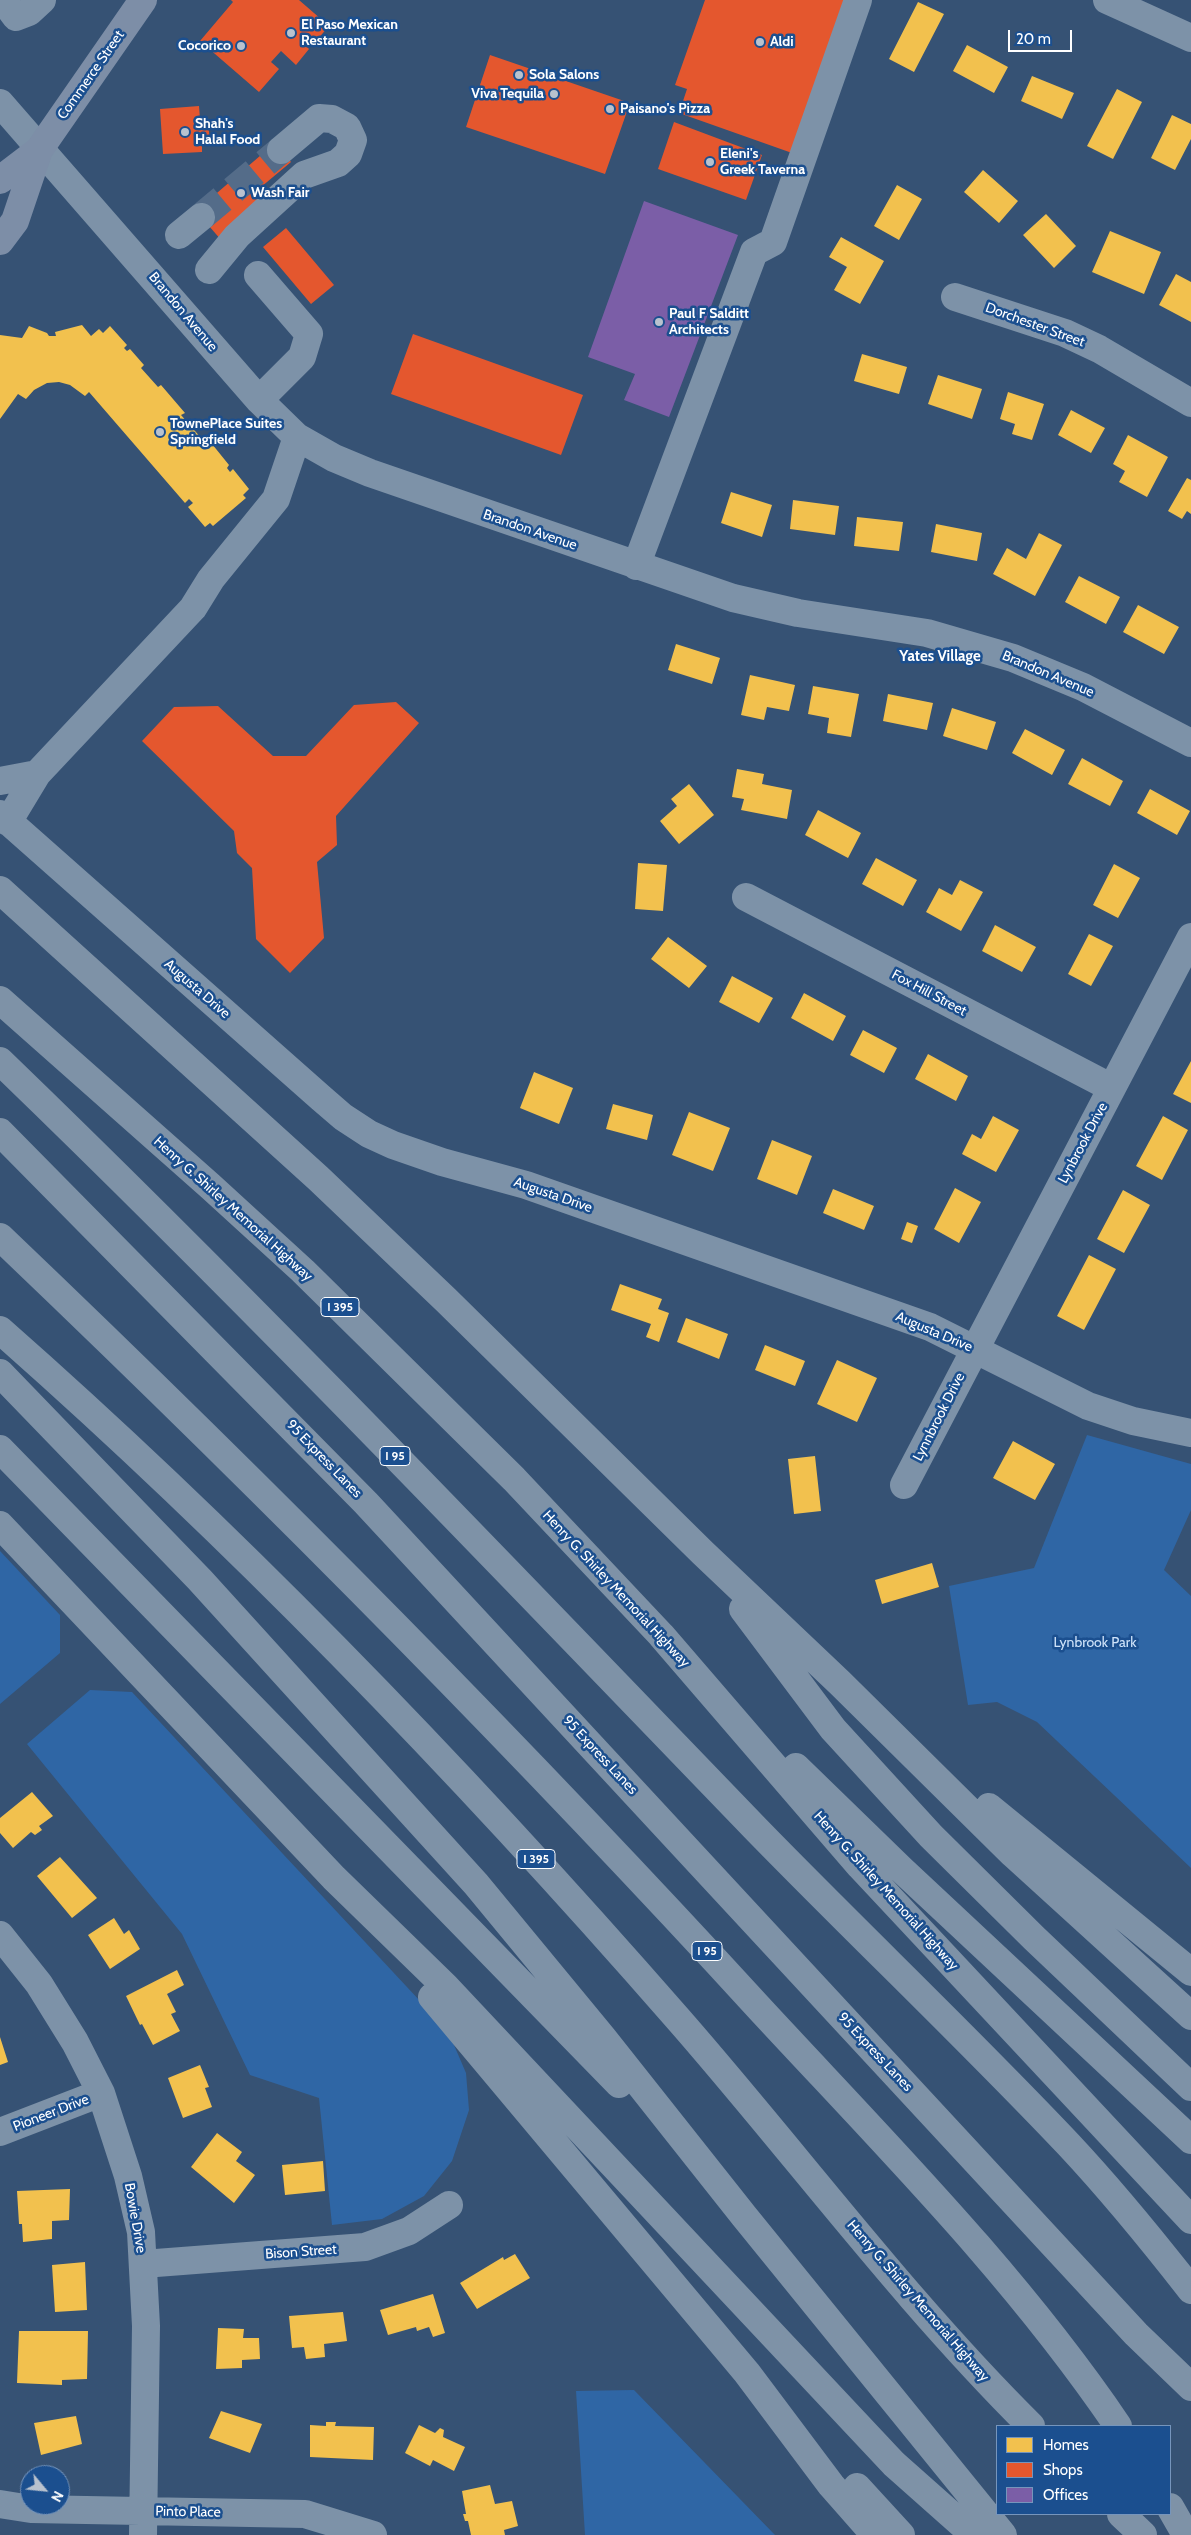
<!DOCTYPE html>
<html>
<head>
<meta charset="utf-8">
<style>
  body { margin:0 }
  #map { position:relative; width:1191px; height:2535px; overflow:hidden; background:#365274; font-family:Cabin,sans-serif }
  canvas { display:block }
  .legend { position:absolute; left:996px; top:2425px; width:175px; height:90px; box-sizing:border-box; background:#1b4f8f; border:1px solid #7695bc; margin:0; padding:6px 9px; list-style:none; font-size:15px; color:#fff }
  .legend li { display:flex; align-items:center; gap:10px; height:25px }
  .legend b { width:25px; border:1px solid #7695bc }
  .north { position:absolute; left:20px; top:2465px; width:50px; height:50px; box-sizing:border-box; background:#1b4f8f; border:1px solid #7695bc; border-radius:50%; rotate:118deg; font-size:14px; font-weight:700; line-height:20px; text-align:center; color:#fff }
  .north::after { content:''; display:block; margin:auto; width:18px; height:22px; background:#b9c2ce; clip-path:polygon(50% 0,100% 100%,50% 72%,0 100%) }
  .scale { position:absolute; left:1008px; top:30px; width:64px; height:22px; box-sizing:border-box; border:2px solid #fff; border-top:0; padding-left:6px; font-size:15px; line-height:18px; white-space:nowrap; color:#fff; -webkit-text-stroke:4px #1b4f8f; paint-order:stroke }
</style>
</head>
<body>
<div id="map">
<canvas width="1191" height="2535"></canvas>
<ul class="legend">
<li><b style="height:14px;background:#f2c14e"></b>Homes</li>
<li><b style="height:14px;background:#e4572e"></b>Shops</li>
<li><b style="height:14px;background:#7b5ea7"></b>Offices</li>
</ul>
<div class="north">N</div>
<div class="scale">20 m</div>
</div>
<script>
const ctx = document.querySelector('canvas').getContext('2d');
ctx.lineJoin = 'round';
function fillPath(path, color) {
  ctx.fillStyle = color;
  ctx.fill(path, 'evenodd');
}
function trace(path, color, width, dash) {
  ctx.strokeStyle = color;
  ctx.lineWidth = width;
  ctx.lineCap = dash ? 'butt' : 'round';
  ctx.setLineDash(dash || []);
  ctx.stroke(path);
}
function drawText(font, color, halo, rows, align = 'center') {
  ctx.font = font + ' Cabin,sans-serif';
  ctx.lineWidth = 5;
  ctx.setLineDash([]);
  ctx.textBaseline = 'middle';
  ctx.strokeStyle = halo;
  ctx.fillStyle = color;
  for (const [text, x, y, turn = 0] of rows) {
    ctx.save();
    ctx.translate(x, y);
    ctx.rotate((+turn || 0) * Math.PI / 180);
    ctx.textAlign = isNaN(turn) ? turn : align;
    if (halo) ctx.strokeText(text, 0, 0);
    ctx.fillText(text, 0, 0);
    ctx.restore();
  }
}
fillPath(new Path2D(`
  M1087,1435L1191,1464V1510L1164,1570L1191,1596V1868L1037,1722L997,1702L968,1705L949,1586L1034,1568Z
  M0,1551L60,1615V1653L0,1704Z
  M90,1690L132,1692L448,2031L466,2073L469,2110L452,2161L424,2196L382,2219L332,2225L319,2098L250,2075L182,1934L27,1744Z
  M634,2390L775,2535H585L576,2391Z`), '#2f66a5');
fillPath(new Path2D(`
  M918,2L944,14L914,72L889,59Z
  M967,45L1008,67L994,93L953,71Z
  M1032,76L1074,93L1062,119L1021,101Z
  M1117,89L1142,102L1113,159L1087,146Z
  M1172,115L1191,124V139L1175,170L1151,158Z
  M983,170L1018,201L999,223L964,192Z
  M897,185L922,199L899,240L874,226Z
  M1046,214L1076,246L1054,268L1023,235Z
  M1110,231L1161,252L1144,294L1092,272Z
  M841,237L884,261L860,304L834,290L847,267L829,257Z
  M1176,274L1191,282V322L1159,305Z
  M82,325L91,336L99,329L103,333L110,326L127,345L124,348L127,351L130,349L144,365L141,368L158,387L161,385L185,413L181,415L209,447L212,444L229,465L227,468L230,472L233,469L249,489L243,495L246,498L213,526L210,523L205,527L188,507L193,503L189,499L185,503L89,392L85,396L70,385L59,382L47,383L34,390L26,399L18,394L0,419V335L22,338L29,326L47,333L49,336H56L55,332Z
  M862,354L907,367L899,394L854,381Z
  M938,375L982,389L972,419L928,404Z
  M1008,392L1044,404L1032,440L1012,434L1015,424L1000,419Z
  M1071,410L1105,428L1091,453L1058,435Z
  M1128,435L1168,457L1147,497L1119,482L1125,471L1113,464Z
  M1187,478L1191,480V514L1187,511L1182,519L1168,511Z
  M731,492L772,505L762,537L721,523Z
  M793,500L839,506L835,535L790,529Z
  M857,517L903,522L899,551L854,546Z
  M936,524L982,533L977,561L931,552Z
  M1039,533L1062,545L1035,596L993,574L1007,548L1026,559Z
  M1079,576L1120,597L1106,624L1065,602Z
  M1138,605L1179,627L1164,654L1123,632Z
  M676,644L720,658L712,684L668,670Z
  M750,675L795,685L789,711L767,707L764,720L741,715Z
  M813,686L859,694L851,737L827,733L829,718L808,714Z
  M888,694L933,703L927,730L883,721Z
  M952,708L996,722L987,750L943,736Z
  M1025,729L1065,750L1052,775L1012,753Z
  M1082,758L1123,781L1110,806L1068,784Z
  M737,769L764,774L762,784L792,790L787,819L741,810L744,799L732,797Z
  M689,784L714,815L679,844L660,821L677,806L671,799Z
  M1150,789L1190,811L1177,835L1137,813Z
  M818,810L861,833L848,858L805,835Z
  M876,858L917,880L903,906L862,884Z
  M638,863L667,865L663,911L635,909Z
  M1114,864L1140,878L1118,918L1093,905Z
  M960,880L983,892L961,931L926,912L939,888L952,895Z
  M995,925L1036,947L1022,972L982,951Z
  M1089,934L1113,946L1091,986L1068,974Z
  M668,937L707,966L689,988L651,959Z
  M732,976L773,998L759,1023L719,1002Z
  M804,993L846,1016L833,1041L791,1018Z
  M863,1030L897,1048L884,1073L850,1055Z
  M928,1054L968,1076L956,1101L915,1079Z
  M1191,1061V1103L1173,1094Z
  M534,1072L573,1088L559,1124L520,1108Z
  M613,1104L653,1115L647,1140L606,1129Z
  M689,1112L730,1128L713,1171L672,1155Z
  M993,1116L1019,1130L996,1172L962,1154L972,1134L981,1139Z
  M1163,1116L1188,1130L1162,1180L1136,1166Z
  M772,1140L812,1156L797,1195L757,1179Z
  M955,1188L981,1202L959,1243L934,1229Z
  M833,1189L874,1206L864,1230L823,1213Z
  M1123,1190L1150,1205L1124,1253L1097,1239Z
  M907,1222L918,1226L912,1243L901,1239Z
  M1089,1255L1116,1269L1084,1330L1057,1316Z
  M620,1284L662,1299L658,1309L669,1313L659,1342L646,1337L651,1324L611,1310Z
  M686,1318L728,1334L719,1359L677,1342Z
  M765,1345L805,1361L795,1386L755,1370Z
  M837,1360L877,1378L857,1422L817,1404Z
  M1013,1441L1055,1464L1035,1500L993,1478Z
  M815,1456L821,1511L794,1514L788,1459Z
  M932,1563L939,1587L882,1604L875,1580Z
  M32,1792L53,1816L39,1826L42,1830L35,1835L31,1832L13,1848L0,1833V1818Z
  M60,1857L97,1898L72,1918L37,1876Z
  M114,1918L124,1934L129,1930L140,1949L110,1969L88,1935Z
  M177,1970L184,1985L167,1994L176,2012L171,2014L180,2031L153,2045L142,2024L140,2025L126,1996Z
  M0,2037L8,2062L0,2065Z
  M200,2065L209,2087L205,2088L212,2107L183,2118L168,2078Z
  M217,2133L242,2152L236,2161L255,2175L234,2203L191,2167Z
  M323,2161L325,2191L285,2195L282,2165Z
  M70,2189L69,2220L52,2221V2239L23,2242L22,2224H19L17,2191Z
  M515,2254L530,2278L477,2309L460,2283L503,2257L504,2260Z
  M85,2262L87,2310L55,2312L52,2265Z
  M433,2294L445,2333L433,2337L429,2327L417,2331L416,2327L388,2335L380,2310Z
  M343,2312L347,2341L324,2344L325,2357L306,2359L304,2347L292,2348L289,2316Z
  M218,2328L244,2329L243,2338H259L260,2359L242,2360V2368L216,2369Z
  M19,2331H88L87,2379L62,2380V2385L17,2383Z
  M221,2411L262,2424L250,2453L209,2438Z
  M76,2416L82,2444L41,2455L34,2423Z
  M326,2422H336L335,2426L374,2427L373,2460L310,2457V2425L326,2426Z
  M419,2425L435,2433L440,2428L444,2430L443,2437L465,2447L454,2471L433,2460L430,2466L405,2453Z
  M490,2485L495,2504L512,2501L518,2526L504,2530L505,2535H471L468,2521H465L463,2514H466L462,2491Z`), '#f2c14e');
fillPath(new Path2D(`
  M231,0H299L329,26L316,41L313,40L307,47L309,49L296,65L281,51L271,62L279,69L259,92L200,41L233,2Z
  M705,0H845L792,153L679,113L687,89L675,85Z
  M490,55L630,103L605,174L466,127Z
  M199,106L200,119L208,118L210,146H202V152L163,154L160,109Z
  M674,122L762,155L746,200L658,169Z
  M275,143L291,162L261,187L271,199L222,241L196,211Z
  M286,228L334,285L311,304L263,247Z
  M413,334L583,395L561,455L391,394Z
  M396,702L419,723L336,816L337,845L317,862L324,938L290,973L256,939L252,868L237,853L234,831L142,741L174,707L218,706L273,756H306L354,705Z`), '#e4572e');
fillPath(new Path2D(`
  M644,201L738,235L669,417L624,400L635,374L588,357Z`), '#7b5ea7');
trace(new Path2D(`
  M201,217L281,150`), '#546c89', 28, [28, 14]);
trace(new Path2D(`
  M3,0L16,17L29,12L42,0
  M1107,0L1191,38
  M0,103L259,400L297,437L334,458L370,473L733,598L798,613L927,633L1013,658L1083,687L1191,743
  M179,235L201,217
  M209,270L237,236L304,175L338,163L348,154L353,140L347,127L332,119L319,118L281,150
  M258,275L309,334L302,357L259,400
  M955,297L1065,333L1099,349L1191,403
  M636,566L754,252L773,242L858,0
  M0,781L37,774
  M0,814L321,1098L343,1117L369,1134L393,1145L442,1162L526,1185L930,1327L1088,1406L1133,1421L1191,1433
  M8,822L37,774L193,608L211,579L276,499L297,437
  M746,897L1112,1088
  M904,1485L1191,937
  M0,1935L39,1984L75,2042L101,2093L128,2176L141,2232L146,2326L143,2535
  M0,2132L101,2093
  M143,2264L365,2247L409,2231L449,2205
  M0,2504L31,2509L305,2514L373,2535`), '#7d92a8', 28);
trace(new Path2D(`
  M0,180L39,150
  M0,241L15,221L39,150L143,0`), '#7d8ea7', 28);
trace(new Path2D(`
  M0,890L318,1178L446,1300L703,1553L840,1683L1013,1854L1191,2016
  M0,1000L210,1186L303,1271L514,1479L661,1635L860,1866L1191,2220
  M0,1061C258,1310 505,1569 754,1827C858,1934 967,2037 1069,2145C1112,2191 1152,2240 1191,2290
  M0,1132L366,1503L1136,2334L1191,2387
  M0,1237C261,1486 516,1743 760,2009C884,2143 1015,2274 1118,2426
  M0,1330C243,1544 467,1777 679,2020C797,2155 904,2300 1031,2426
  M0,1373L200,1580L476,1884L603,2038L744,2216L1003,2535
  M0,1449L619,2084
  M0,1525L334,1878L446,1987L894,2464L974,2535
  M743,1609L833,1729L931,1836L1034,1938L1191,2087
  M796,1767L901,1869L1191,2140
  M989,1807L1191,1972
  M432,1997L747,2373L831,2485L875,2535
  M857,2487L901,2535
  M1170,2507L1186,2535
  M1121,2514L1143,2535`), '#7e92a7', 28);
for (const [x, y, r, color] of [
  [291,33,5,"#b9c2ce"],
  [760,42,5,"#b9c2ce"],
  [241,46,5,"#b9c2ce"],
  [519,75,5,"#b9c2ce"],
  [554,94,5,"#b9c2ce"],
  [610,109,5,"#b9c2ce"],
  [185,132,5,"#b9c2ce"],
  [710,162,5,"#b9c2ce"],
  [241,193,5,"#b9c2ce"],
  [659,322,5,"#b9c2ce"],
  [160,432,5,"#b9c2ce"]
]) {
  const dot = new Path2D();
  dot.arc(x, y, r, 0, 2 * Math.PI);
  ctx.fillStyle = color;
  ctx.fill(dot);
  trace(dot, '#1b4f8f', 2);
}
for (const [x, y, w] of [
  [340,1307,38],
  [395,1456,30],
  [536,1859,38],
  [707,1951,30]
]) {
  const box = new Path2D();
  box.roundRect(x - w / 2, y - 9.5, w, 19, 4);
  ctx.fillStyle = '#1b4f8f';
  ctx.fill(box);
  trace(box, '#fff', 1);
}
drawText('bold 12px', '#fff', null, [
  ["I 395",340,1307],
  ["I 95",395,1456],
  ["I 395",536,1859],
  ["I 95",707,1951]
]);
drawText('bold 14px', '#fff', '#1b4f8f', [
  ["El Paso Mexican",301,25],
  ["Restaurant",301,41],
  ["Aldi",770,42],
  ["Cocorico",231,46,"right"],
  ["Sola Salons",529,75],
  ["Viva Tequila",544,94,"right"],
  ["Paisano's Pizza",620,109],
  ["Shah's",195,124],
  ["Halal Food",195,140],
  ["Eleni's",720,154],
  ["Greek Taverna",720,170],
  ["Wash Fair",251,193],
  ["Paul F Salditt",669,314],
  ["Architects",669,330],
  ["TownePlace Suites",170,424],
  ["Springfield",170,440]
], 'left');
drawText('14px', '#fff', '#1b4f8f', [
  ["Commerce Street",91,75,-55],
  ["Brandon Avenue",183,312,50],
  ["Dorchester Street",1035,325,20],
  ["Brandon Avenue",530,530,19],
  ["Brandon Avenue",1048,674,23],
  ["Augusta Drive",197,989,41],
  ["Fox Hill Street",929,993,28],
  ["Lynbrook Drive",1083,1143,-62],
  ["Augusta Drive",553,1195,19],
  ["Henry G. Shirley Memorial Highway",233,1209,42],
  ["Augusta Drive",934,1332,23],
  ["Lynnbrook Drive",939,1417,-63],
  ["95 Express Lanes",324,1459,46],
  ["Henry G. Shirley Memorial Highway",616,1589,47],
  ["95 Express Lanes",600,1755,47],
  ["Henry G. Shirley Memorial Highway",886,1891,48],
  ["95 Express Lanes",875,2052,47],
  ["Pioneer Drive",51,2113,-21],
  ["Bowie Drive",135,2218,80],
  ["Bison Street",301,2252,-4],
  ["Henry G. Shirley Memorial Highway",918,2301,49],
  ["Pinto Place",188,2512,1]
]);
drawText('14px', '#cfe3fa', '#1b4f8f', [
  ["Lynbrook Park",1095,1643]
]);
drawText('bold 15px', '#fff', '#1b4f8f', [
  ["Yates Village",940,657]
]);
</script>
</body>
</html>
